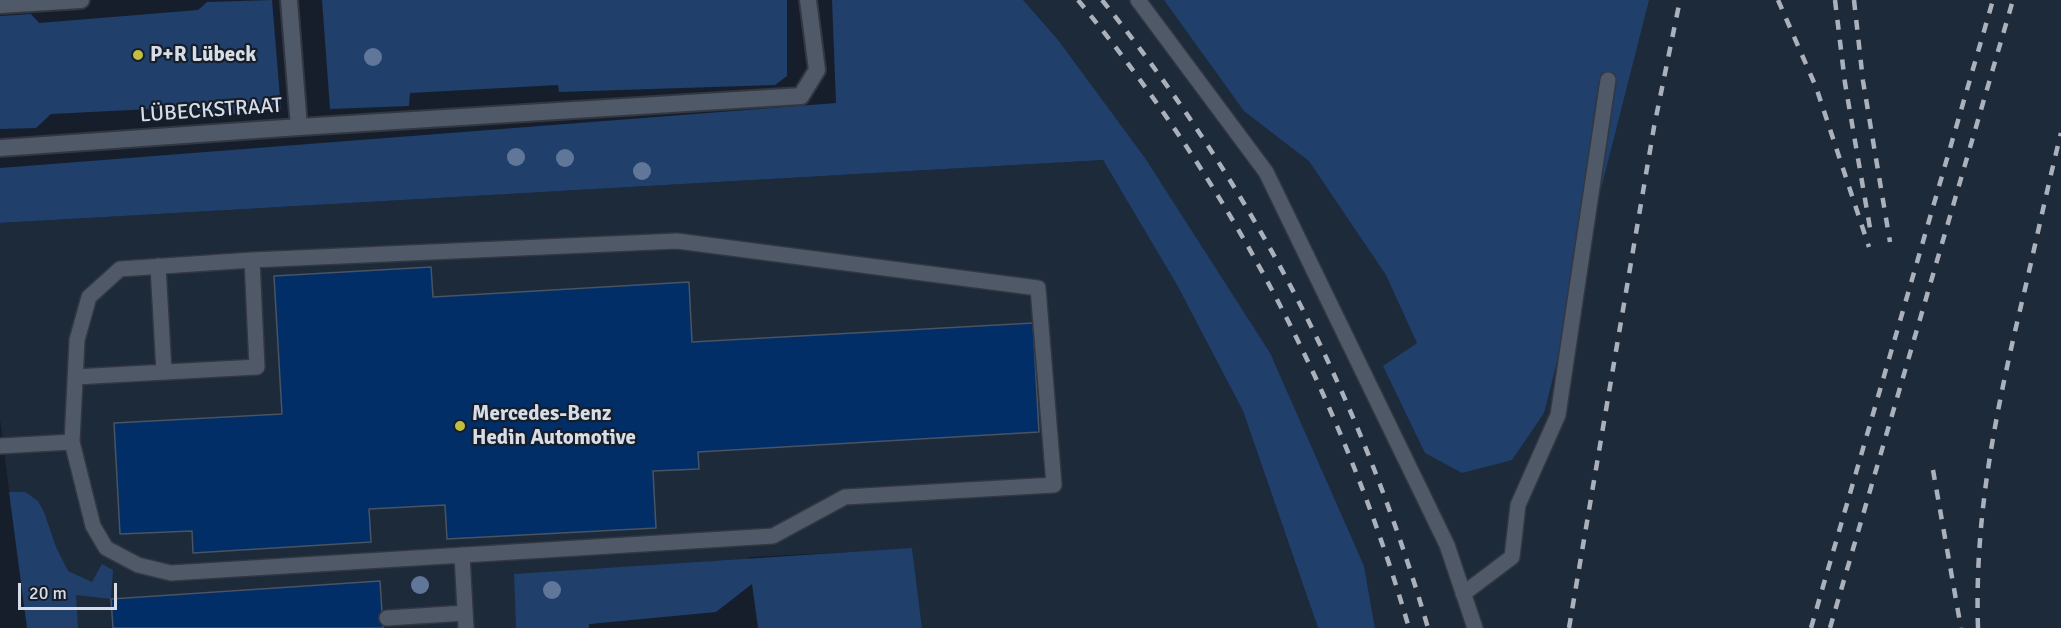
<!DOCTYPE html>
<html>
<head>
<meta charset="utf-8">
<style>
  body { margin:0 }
  #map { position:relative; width:2061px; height:628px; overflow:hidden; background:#161e2b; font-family:Signika,sans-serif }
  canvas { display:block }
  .scale { position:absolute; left:18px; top:583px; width:99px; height:27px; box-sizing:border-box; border:3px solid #d7dde6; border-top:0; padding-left:8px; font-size:18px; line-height:21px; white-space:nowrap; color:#d7dde6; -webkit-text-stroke:4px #161e2b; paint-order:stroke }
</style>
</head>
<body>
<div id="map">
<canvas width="2061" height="628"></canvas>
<div class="scale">20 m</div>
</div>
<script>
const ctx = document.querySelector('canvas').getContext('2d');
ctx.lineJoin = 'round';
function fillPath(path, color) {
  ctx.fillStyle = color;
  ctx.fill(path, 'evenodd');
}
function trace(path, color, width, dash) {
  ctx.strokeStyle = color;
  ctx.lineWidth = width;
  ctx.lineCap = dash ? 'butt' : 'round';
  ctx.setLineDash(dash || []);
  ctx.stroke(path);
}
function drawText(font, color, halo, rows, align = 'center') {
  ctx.font = font + ' Signika,sans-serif';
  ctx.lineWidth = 4.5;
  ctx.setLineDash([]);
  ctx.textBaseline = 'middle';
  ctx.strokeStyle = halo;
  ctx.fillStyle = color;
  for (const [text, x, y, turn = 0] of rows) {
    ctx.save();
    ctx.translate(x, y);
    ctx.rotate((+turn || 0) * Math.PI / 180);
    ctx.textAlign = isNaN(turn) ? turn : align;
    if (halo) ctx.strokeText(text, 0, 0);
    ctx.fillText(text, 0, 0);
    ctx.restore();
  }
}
fillPath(new Path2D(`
  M1023,0H2061V628H1375L1364,566Z
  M1103,160L1177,285L1243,411L1318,628H922L912,549L749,557L716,612L589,624V628H27L0,419V223Z`), '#1d2a3a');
fillPath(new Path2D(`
  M272,0L281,110L208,116L191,107L51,114L36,128L0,129V16L31,14L39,23L198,10L207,2Z
  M322,0H787V76L775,85L559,92L558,85L410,93L409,106L330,109Z
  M832,0H1023L1058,40L1145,158L1270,353L1364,566L1375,628H1318L1243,411L1177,285L1103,160L0,223V168L836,103Z
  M1164,0H1649L1544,413L1512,460L1462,473L1425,453L1383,366L1417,343L1386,275L1309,161L1244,111Z
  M9,492H25L38,501L44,512L56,547L68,571L92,582L102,564L113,570L111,599L76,595L78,628H27Z
  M912,548L922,628H758L752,584L716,612L589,624V628H516L514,574Z`), '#203f6b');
const building = new Path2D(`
  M431,267L433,297L689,282L692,342L1033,323L1039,432L698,452L699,469L653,471L656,528L447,539L445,505L369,509L371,542L193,553L192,531L120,534L114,423L282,414L274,276Z
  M380,581L383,628H113L111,599Z`);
fillPath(building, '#022e68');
trace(building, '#495362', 1.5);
const service = new Path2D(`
  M1138,0L1266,172L1447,545L1475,628
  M677,241L1038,288L1054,485L845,497L773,536L171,573L138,565L106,548L93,526L72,442L77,340L89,297L120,269L252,260Z
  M158,266L164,372
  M75,377L257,367L252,260
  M0,446L72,442
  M462,555L466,628
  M1463,594L1512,557L1518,505L1558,415L1608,80
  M387,618L465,613`);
const minor = new Path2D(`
  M289,0L299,127
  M0,5L81,0
  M0,148L299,127L801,96L817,70L808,0`);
trace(service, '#323741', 18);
trace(minor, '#323741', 20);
trace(service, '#4f5968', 15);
trace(minor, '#4f5968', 16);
trace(new Path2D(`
  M1078,0C1231,186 1342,397 1409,628
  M1102,0C1254,189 1360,395 1428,628
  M1778,0L1816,87L1869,247
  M1835,0L1845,83L1870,228
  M1854,0L1863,81L1890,242
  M1933,470L1961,628
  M1569,628L1654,127L1680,0
  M1811,628L1993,0
  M1830,628L2013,0
  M1978,628C1974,511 1998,402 2025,289C2037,237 2048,185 2061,133`), '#abb1bb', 4.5, [10, 10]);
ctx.fillStyle = '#60779a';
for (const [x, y] of [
  [373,57],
  [516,157],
  [565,158],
  [642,171],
  [420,585],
  [552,590]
]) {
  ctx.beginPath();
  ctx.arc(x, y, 9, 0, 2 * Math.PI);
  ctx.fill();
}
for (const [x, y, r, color] of [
  [138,55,6,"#c1be40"],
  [460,426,6,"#c1be40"]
]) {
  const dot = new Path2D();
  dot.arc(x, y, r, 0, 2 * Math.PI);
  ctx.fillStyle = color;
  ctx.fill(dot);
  trace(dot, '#161e2b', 2);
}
drawText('bold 21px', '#d7dde6', '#161e2b', [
  ["P+R Lübeck",150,55],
  ["Mercedes-Benz",472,414],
  ["Hedin Automotive",472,438]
], 'left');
drawText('21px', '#d7dde6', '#161e2b', [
  ["LÜBECKSTRAAT",211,111,-4]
]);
</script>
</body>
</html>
